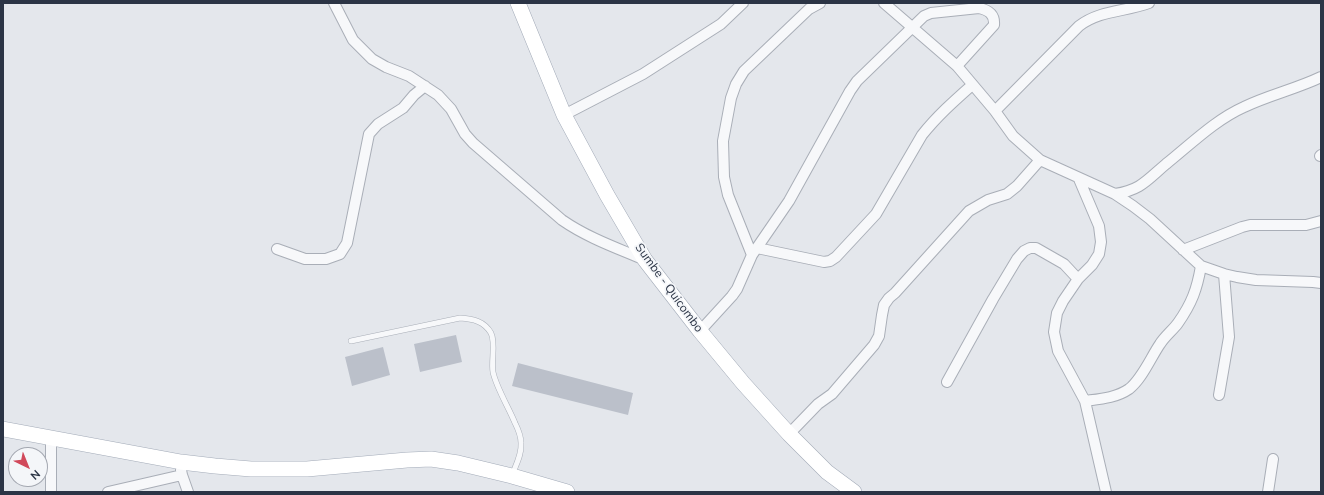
<!DOCTYPE html>
<html>
<head>
<meta charset="utf-8">
<style>
  body { margin:0 }
  #map { position:relative; width:1324px; height:495px; overflow:hidden; background:#e4e7ec; font-family:Mulish,sans-serif }
  canvas { display:block }
  .frame { position:absolute; inset:0; border:4px solid #2b3445; pointer-events:none }
  .north { position:absolute; left:8px; top:447px; width:40px; height:40px; box-sizing:border-box; background:#f4f6f9; border:1px solid #a4a8b1; border-radius:50%; rotate:137deg; font-size:11px; font-weight:700; line-height:16px; text-align:center; color:#2b3445 }
  .north::after { content:''; display:block; margin:auto; width:14px; height:18px; background:#d1495b; clip-path:polygon(50% 0,100% 100%,50% 72%,0 100%) }
</style>
</head>
<body>
<div id="map">
<canvas width="1324" height="495"></canvas>
<div class="frame"></div>
<div class="north">N</div>
</div>
<script>
const ctx = document.querySelector('canvas').getContext('2d');
ctx.lineJoin = 'round';
function fillPath(path, color) {
  ctx.fillStyle = color;
  ctx.fill(path, 'evenodd');
}
function trace(path, color, width, dash) {
  ctx.strokeStyle = color;
  ctx.lineWidth = width;
  ctx.lineCap = dash ? 'butt' : 'round';
  ctx.setLineDash(dash || []);
  ctx.stroke(path);
}
function drawText(font, color, halo, rows, align = 'center') {
  ctx.font = font + ' Mulish,sans-serif';
  ctx.lineWidth = 3.5;
  ctx.setLineDash([]);
  ctx.textBaseline = 'middle';
  ctx.strokeStyle = halo;
  ctx.fillStyle = color;
  for (const [text, x, y, turn = 0] of rows) {
    ctx.save();
    ctx.translate(x, y);
    ctx.rotate((+turn || 0) * Math.PI / 180);
    ctx.textAlign = isNaN(turn) ? turn : align;
    if (halo) ctx.strokeText(text, 0, 0);
    ctx.fillText(text, 0, 0);
    ctx.restore();
  }
}
fillPath(new Path2D(`
  M456,335L462,362L420,372L414,344Z
  M383,347L390,375L352,386L345,357Z
  M518,363L633,393L628,415L512,386Z`), '#bbc0ca');
const service = new Path2D(`
  M351,341L460,318C473,319 484,321 491,333C496,343 491,361 493,372C496,387 509,408 515,423C518,429 521,436 521,443C522,454 516,465 512,475`);
const minor = new Path2D(`
  M334,3L353,40L372,59L386,67L409,76L438,95L451,109L465,134L473,143L562,220C588,238 617,248 645,260
  M884,3L957,66L995,111L1013,136L1040,160L1115,194L1133,206L1150,219L1201,266L1224,274L1237,277L1256,280L1313,282L1321,283
  M995,111L1079,26C1100,10 1125,12 1149,3
  M564,115L643,74L721,24L743,3
  M1320,156L1321,155
  M1079,179L1099,226L1101,242L1099,254L1092,265L1078,279L1063,301L1057,313L1054,332L1058,351L1085,401L1106,492
  M1115,194C1141,190 1147,180 1166,164C1191,144 1215,120 1244,107C1269,95 1296,89 1321,77
  M757,248L824,262L830,261L836,257L876,214L922,135C937,116 954,101 972,85
  M277,249L305,259H326L340,254L347,243L369,134L378,124L403,108L414,95L425,86
  M1183,250L1242,227L1250,225H1306L1321,221
  M752,255L728,195L724,177L723,141L731,98L736,84L744,71L809,9L820,3
  M700,331L732,296L737,289L752,255L789,201L850,91L857,81L924,16L931,13L979,8C988,10 995,14 994,25L957,66
  M947,382L993,299L1017,259L1024,251L1030,248H1036L1064,264L1078,279
  M1219,395L1229,337L1224,274
  M1085,401C1100,399 1116,398 1129,389C1142,379 1151,357 1160,344C1165,336 1173,330 1178,323C1192,303 1197,289 1201,266
  M789,434L818,404L832,394L874,345L879,336L882,315L884,305L889,298L895,293L969,211L988,200L1007,194L1017,186L1040,160
  M51,439V492
  M181,470L182,475L188,492
  M108,492L182,475
  M1268,492L1273,459`);
const primary = new Path2D(`
  M518,3L564,115L607,195L645,260L700,331L743,383L789,434L827,472L854,492
  M3,429L181,462L215,466L251,469H307L407,460L431,459L458,463L512,476L567,492`);
trace(service, '#a9aeb7', 6);
trace(minor, '#a9aeb7', 12);
trace(primary, '#a3abb8', 16);
trace(service, '#f7f8fa', 5);
trace(minor, '#f7f8fa', 10);
trace(primary, '#fff', 15);
drawText('12px', '#2b3445', '#f4f6f9', [
  ["Sumbe - Quicombo",669,288,54]
]);
</script>
</body>
</html>
